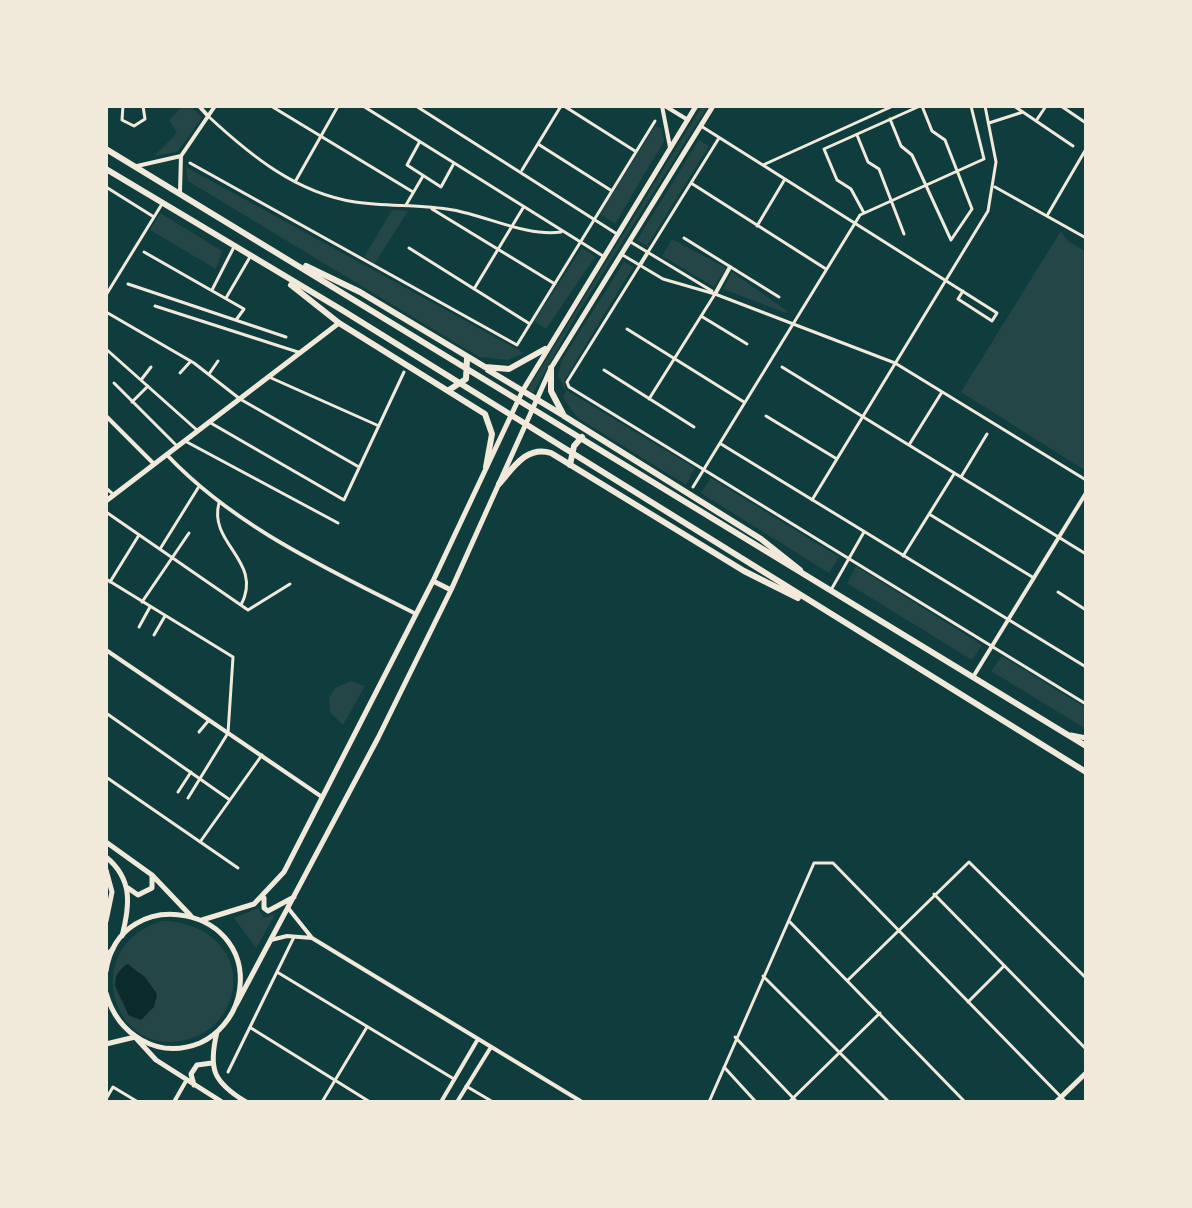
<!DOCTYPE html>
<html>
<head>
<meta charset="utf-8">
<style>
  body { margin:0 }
  #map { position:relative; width:1192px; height:1208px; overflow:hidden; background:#0f3d3e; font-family:Quicksand,sans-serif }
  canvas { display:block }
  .frame { position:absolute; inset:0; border:108px solid #f1e9da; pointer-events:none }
</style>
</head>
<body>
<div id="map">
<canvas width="1192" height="1208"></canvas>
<div class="frame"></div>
</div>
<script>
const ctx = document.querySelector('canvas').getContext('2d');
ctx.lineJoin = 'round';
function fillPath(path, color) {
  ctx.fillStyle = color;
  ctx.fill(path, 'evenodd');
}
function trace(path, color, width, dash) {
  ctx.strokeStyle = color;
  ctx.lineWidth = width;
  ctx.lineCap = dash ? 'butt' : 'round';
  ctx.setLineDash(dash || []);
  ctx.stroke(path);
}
fillPath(new Path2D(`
  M183,106H191L202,118L177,152L154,156L177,133L169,120Z
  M702,106H708L578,313L533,393L528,389Z
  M655,126L662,129L664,141L615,224L600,214Z
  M699,140L709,146L647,246L637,240Z
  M186,167L524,353L508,360L479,357L188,181Z
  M392,210L408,211L375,263L364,257Z
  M160,213L222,251L216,269L150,230Z
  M1061,231L1068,241L1086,252V471L961,392Z
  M672,239L726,268L714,287L662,256Z
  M582,248L595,257L546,329L534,321Z
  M624,262L633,267L564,381L566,390L695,468L686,485L578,418L563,398L566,391L558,375L562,360Z
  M732,272L787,311L786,313L723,289Z
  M711,478L839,557L829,573L701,493Z
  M856,566L982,645L972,660L847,583Z
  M1002,656L1086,708V729L991,671Z
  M351,681L365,686L343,725L330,712L329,698L335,688Z
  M258,908L264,918L276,913L256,948L234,918Z
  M162,921C210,920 251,962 226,1009C218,1025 205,1034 189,1039C113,1062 77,947 162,921ZM129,964L155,991L157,999L126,1011L114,985L121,971Z`), '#244646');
fillPath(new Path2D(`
  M127,964L145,977L157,994L154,1007L141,1020L128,1015C123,993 103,982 127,964Z`), '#0a2a2b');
trace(new Path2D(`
  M123,106L122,120L134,126L145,119L143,106
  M271,106L413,192
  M363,106L603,256
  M416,106L617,234
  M564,106L635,151
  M1014,106L1073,146
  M1061,106L1086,123
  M208,116C250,155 296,193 355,202C387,207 421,204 453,210C487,216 527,237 561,232
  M890,119L901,146L912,155L951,240L972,209L945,140L932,131L922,106
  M1036,121L1046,106
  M989,123L1023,112
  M701,126L997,313L992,321L958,299L963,291
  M857,135L868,162L879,169L904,234
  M419,143L407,165L441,187L453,165
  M538,144L612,191
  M190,163L517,345L655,121
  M763,165L893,106
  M522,170L561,106
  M295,182L338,106
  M691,183L826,269
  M106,187L154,217
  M995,187L1086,238
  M406,205L423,176
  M432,209L555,284
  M864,213L851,189L837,180L824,149L920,106
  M1048,214L1086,149
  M757,226L785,179
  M684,238L779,297
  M629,241L712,291
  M409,248L530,324
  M144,252L244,309L236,320
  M648,252L719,138
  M621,254L663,279L715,294L895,363L1086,480
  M640,265L567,382L569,387L1086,704
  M128,284L286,337
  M474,289L523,208
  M212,290L234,247
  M106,295L162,204
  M226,298L250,257
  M155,306L301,353
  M106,312L194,363L240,399L359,467
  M701,316L747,344
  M627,329L744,402
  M106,349L198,431
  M782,367L1086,554
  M604,370L694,427
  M180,373L191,361
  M209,374L218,361
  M269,377L379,426
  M141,380L151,367
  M114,383L176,445
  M649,399L715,294
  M132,402L148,386
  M766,416L837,459
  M209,422L344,500L404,372
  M185,441L338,523
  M721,444L1086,667
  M909,445L942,392
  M961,477L987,434
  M693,487L860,215L984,159L971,106
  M106,488L114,495
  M812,500L988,211L996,162L985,106
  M219,503C208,544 264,561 241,605
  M106,512L248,610L290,584
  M929,514L1034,578
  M160,549L198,488
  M903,556L954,474
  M106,579L233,657L228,733L188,798
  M110,582L139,535
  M831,590L864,532
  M1058,592L1086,610
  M142,602L189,533
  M139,627L150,607
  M154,635L165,616
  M106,713L230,800
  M199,732L209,720
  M106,777L238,868
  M178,792L191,772
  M200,842L262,755
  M934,894L1086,1049
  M789,921L965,1102
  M277,972L454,1079
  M763,976L889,1102
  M848,980L969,862L1086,978
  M968,1002L1004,966
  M251,1028L370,1102
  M735,1037L797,1102
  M724,1067L756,1102
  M228,1072L294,937
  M466,1086L493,1102
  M106,1099L113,1087L138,1102
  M322,1102L367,1027
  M709,1102L814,863H833L1066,1102
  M789,1102L880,1013`), '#f1e9da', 3);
trace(new Path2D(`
  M199,106L208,116
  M662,106L670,147
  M665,106L688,120
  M137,166L181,156
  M180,192L181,156L215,106
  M640,265L648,252
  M715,294L730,267
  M106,416L154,464
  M167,455C235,527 328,569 416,614
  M106,650L322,797
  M973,677L1086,493
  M288,908L312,938
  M271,940L287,936L312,938L582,1102
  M174,1102L186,1081
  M441,1102L478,1039
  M457,1102L491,1047`), '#f1e9da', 4);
trace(new Path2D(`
  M106,501L339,323
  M1071,735L1086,738
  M106,842L152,875L191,916
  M106,857C133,879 130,905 122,936
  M106,870L112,892L106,921
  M128,888L138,895L152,888V875
  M106,956L113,949
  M217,1032C208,1069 213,1082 246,1102
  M106,1044L135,1037L156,1060L222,1102
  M194,1085L191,1074L197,1065L212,1063
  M1056,1102L1086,1073`), '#f1e9da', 5);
trace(new Path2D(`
  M433,581L451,590
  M264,898V908L268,911L294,897
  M202,920L254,904L284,872L433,581L523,390L696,106
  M106,971C120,880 260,906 238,998C233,1017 218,1035 200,1043C158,1060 118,1035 106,993
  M236,1005L378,738L451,590L551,368L713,106`), '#f1e9da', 5);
trace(new Path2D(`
  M106,149L1086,746
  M106,169L342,310L1086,772
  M306,266L360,292L485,367L509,369L545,349
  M291,285L339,323L485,414L492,434L486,467
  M551,368V391L564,416L761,539L800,570
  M488,370L561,414
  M449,390L466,379L467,359
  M570,465L574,446L582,437
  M499,484C513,468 527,445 551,453L744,571L798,598`), '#f1e9da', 6);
</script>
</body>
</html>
